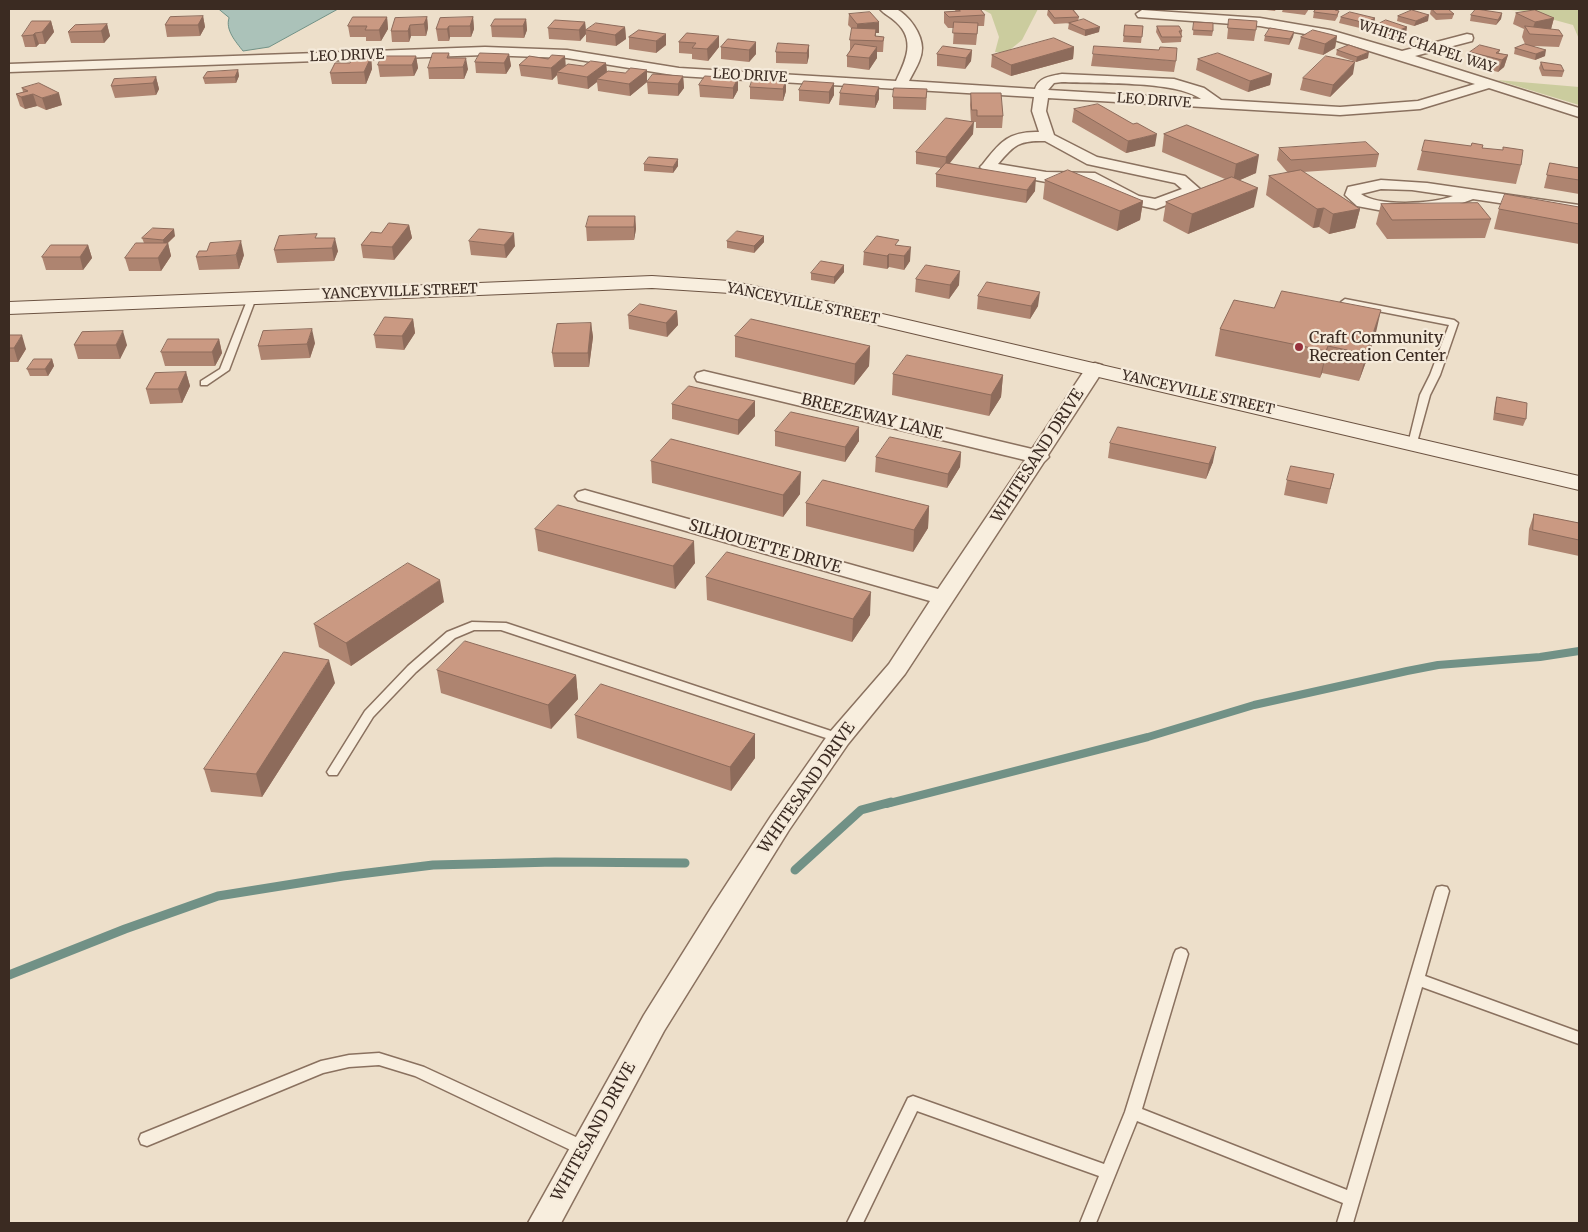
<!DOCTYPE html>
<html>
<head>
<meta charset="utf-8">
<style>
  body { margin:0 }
  #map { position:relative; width:1588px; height:1232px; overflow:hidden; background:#eddfca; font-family:Merriweather,serif }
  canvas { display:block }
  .frame { position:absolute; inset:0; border:10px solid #3b2b22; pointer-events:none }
</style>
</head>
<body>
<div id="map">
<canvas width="1588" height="1232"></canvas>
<div class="frame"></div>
</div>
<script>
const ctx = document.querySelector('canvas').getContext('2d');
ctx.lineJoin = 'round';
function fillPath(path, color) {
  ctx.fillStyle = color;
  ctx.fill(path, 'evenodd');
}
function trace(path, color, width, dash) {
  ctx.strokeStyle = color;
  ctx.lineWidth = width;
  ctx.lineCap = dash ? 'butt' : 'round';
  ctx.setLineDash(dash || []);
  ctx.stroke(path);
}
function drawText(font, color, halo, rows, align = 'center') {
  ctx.font = font + ' Merriweather,serif';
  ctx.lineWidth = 4.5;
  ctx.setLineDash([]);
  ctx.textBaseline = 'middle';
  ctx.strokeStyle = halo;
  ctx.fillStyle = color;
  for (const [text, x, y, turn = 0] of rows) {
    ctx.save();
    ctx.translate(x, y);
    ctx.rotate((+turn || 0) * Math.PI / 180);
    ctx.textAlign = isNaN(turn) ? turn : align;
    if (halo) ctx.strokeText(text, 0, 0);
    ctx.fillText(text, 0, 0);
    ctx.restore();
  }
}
fillPath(new Path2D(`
  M982,9H1038L1022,40L1006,53L995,52L999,37L991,14Z
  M1499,9H1579V39L1573,25L1522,11Z
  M1497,80L1579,87V105Z`), '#cbcc9e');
const water = new Path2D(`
  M219,9H338L269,47L243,51C236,42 225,30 229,18Z`);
fillPath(water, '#abc2b9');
trace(water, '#719186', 1);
trace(new Path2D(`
  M886,804L1148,737L1254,705L1407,671L1438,665L1540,657L1579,651`), '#719186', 8);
trace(new Path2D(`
  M795,870L861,810L891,802
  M9,975L125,929L218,896L343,876L433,865L555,862L685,863`), '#719186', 9);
const lane = new Path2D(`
  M252,295L256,298L229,370L207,385H201V381L220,369L248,298Z
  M1345,299L1454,320L1458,323L1440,375L1430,395L1416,446L1413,447L1408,444L1420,395L1430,375L1449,325L1342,304L1341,302Z
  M472,622L506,623L843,735L845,738L843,741H835L501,630H474L455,638L416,672L373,717L337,775H329L327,772L365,711L408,666L447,632Z
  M1442,886L1447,887L1449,891L1425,976L1579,1032V1044L1422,987L1353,1223H1337L1343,1203L1137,1121L1096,1223H1080L1099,1176L917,1111L863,1223H847L908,1098L913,1096L1104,1164L1125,1112L1174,954L1176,950L1181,948L1186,950L1188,954L1142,1109L1347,1190L1435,891L1437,887Z
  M379,1053L424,1067L591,1144L593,1149L591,1154L585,1156L579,1154L415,1076L379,1065L349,1067L323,1073L147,1146L141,1144L139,1139L141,1134L321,1061L349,1055Z`);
const street = new Path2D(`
  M880,9C884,9 891,8 896,9C909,15 922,34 922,48C922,60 914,71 909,81L1035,89C1039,77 1051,76 1062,74L1174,79L1204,88L1221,100L1340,107L1418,101L1475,84L1328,38L1260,26L1138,17L1136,14L1142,10L1260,18L1330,30L1402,51L1467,34L1472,35L1473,38L1472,41L1415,56L1579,108V117L1489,88L1420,109L1340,115L1048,98L1046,111L1054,135L1097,157L1185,176L1201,190L1198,193L1156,209L1128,203L1092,182H1046L983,170L980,167L983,164C1000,142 1009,131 1039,132L1032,111L1034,97L679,76L567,58L485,55L9,72V64L485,47L567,50L679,68L896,81C906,60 916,40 896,22C891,17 884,14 880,9ZM1062,82C1096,84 1175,80 1201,99L1048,90L1054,83ZM1045,141L1087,164L1175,183L1182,189L1155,199L1139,196L1095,173L1046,172L998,164C1014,145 1019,140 1045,141Z
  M1381,180L1427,183L1579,205V215L1473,199L1446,209L1389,212L1357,206L1345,195L1348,187ZM1381,189L1412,190L1453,196C1433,204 1378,207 1361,194Z
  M1095,363L1102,365L1104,369L1048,455L1049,457L1044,462L905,674L848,744L789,830L664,1031L561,1223H528L644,1015L711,908L771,816L830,732L889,664L930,601L578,500L575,496L578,492L585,490L592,492L938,589L1025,460L697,381L695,377L697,373L704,371L1032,449L1088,365Z`);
const secondary = new Path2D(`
  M652,276L730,281L835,303L1579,476V490L835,315L730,293L652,288L9,314V302Z`);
trace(lane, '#8a715f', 3);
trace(street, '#8a715f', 3);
trace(secondary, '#6c5342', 2);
fillPath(lane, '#f8eede');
fillPath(street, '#f8eede');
fillPath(secondary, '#f8eede');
fillPath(new Path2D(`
  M956,9H980L985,15L984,26H978L976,45L953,44L954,28H948L944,23V12L955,11Z
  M1048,9H1075L1074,10L1079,17L1078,21L1099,32L1085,36L1068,29L1069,23H1070L1054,24L1047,15Z
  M1257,9H1276L1275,11Z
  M1283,9H1309L1305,15L1282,12Z
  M1316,9H1337L1338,16L1335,21L1313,18L1314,12Z
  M1431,9H1448L1454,14L1452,19L1436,20L1430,14Z
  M1502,13L1501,19L1496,25L1470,21L1471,15Z
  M1516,13L1554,18L1551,29L1563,36L1559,47L1534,46L1545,56L1535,60L1514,54L1515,48L1525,44L1522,37L1524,29L1513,24Z
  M849,14L879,33H876V36L884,37L883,52H877V58L869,70L847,67V56L850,51V40L852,29L848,25Z
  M203,16L205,27L200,36L167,37L165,25Z
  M1398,16L1428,21L1414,26L1397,21Z
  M387,17L388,29L381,41H366V37H350L348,26Z
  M427,17L428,28L426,36H411L409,42H392L391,31Z
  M473,17L474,29L471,37H450L449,41H438L436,29Z
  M1341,17L1375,18L1374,23L1364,29L1339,23Z
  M526,19L527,30L524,38L492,37L491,26Z
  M1229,19L1256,30L1254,41L1227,39Z
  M51,21L54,32L45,44H39L36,47H25L22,36Z
  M585,22L586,30L625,27L626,39L616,46L586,42V34L580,41L549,39L548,28Z
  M1194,22L1213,31L1212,36L1193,35Z
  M107,24L110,36L104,43H71L68,32Z
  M1125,25L1143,26L1141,43L1123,42Z
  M1157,26L1182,31L1181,42L1162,43L1156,32Z
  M1374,26L1407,27L1406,32L1394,38L1373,31Z
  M639,30L666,45L656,53L629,49V37Z
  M1294,32L1293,37L1289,45L1264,41L1265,36Z
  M687,33L719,47L708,61L692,59V54L679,53V42Z
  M1337,36L1335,48L1323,55L1298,49L1301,37Z
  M728,39L756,54L749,62L721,59V47Z
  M809,45V56L807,64L776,63V52Z
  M1074,47L1073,59L1011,76L991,67L992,55Z
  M972,50L971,61L965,69L937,66V54Z
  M1337,50L1368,58L1356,62L1336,55Z
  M1500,50L1499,53L1508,55L1504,67L1498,72L1467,64L1470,52Z
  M449,53L450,58L468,69L464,79H429L428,68Z
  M509,54L511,66L506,74L476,73L475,62Z
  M1093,54L1176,61L1174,72L1091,66Z
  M416,56L418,68L414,76L380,77L378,65Z
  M371,57L372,69L366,84H332L330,73L350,63Z
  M1198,59L1272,74L1270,85L1248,92L1196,70Z
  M1541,62L1564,71L1562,77L1542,76L1539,68Z
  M606,63L607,72L625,73L647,70V82L630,96L598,91L597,82L588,89L558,84L557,75L552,80L521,76L519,65L583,66Z
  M238,70L239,76L236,83L205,84L203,78Z
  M1353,74L1330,97L1300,90L1303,78Z
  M683,76L684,88L678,96L648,94L647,82Z
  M156,77L159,89L156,95L115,98L111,86Z
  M738,78V90L733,99L700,97L699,85Z
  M786,80V91L783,101L750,99V87Z
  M834,83V95L829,104L799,101V90Z
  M879,87V99L875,108L839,105L840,93Z
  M22,88L62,105L46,110L37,106L25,109L20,106L16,94L23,92Z
  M927,89L926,110L893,109V97Z
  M971,93L1003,116L1002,128H976V122H973V134L950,163L1035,191L1026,203L936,187V174L941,168L916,164V152L971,122L970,105Z
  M1074,109L1155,146L1126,153L1072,122Z
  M1187,125L1256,173L1240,180L1254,207L1188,234L1163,221L1166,202L1225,179L1162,152L1164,134Z
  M1425,140L1482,148L1521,165L1516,184L1417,170Z
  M1279,148L1379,154L1376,167L1303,172L1360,209L1355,228L1329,234L1319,227L1313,228L1266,195L1269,176L1288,173L1277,160Z
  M1550,163L1579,168V194L1544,188Z
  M644,164L678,166L673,173L644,171Z
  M1045,180L1143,201L1140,220L1117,231L1043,199Z
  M1381,204L1491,219L1485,238L1387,239L1376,224Z
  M1579,207V244L1494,229L1499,209Z
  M635,216L636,229L634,240L587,241L586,227Z
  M409,225L412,238L394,260L363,258L361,245Z
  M175,236L168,243L171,256L161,271H129L125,258L144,243L142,238Z
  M764,236V242L754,253L727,248V241Z
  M318,238L338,251L334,261L277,263L274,250Z
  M469,241L515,246L506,258L471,255Z
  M88,245L92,258L83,270H46L42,257Z
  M899,245L910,261L904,270L889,267L887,269L863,265L864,252Z
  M244,255L239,269L199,270L196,257Z
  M844,265V272L834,284L811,280V273Z
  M916,279L959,285L949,299L915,292Z
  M978,296L1038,306L1030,319L977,309Z
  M1274,308L1375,337L1359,381L1322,373L1320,378L1215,356L1220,329Z
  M677,311L678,325L667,337L629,329L628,315Z
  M413,319L415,333L404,350L376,348L374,335Z
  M591,323L593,337L589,367H554L552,353Z
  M82,332L127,345L120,359H78L74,345Z
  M9,335L26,349L18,362H9Z
  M735,336L870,346L869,366L854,385L735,357Z
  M219,339L222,353L215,366H165L161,352Z
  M315,343L310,358L261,360L258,346Z
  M52,359L54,366L48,376H30L27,369Z
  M186,372L190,386L182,403L150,404L146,389Z
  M893,374L1003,375L1001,397L989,416L892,395Z
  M1497,397L1526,419L1523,426L1493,420L1495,404Z
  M755,401V416L738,435L672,419V404Z
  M859,427V441L845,462L775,446V431Z
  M1110,443L1213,462L1206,479L1108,458Z
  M961,452L960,467L947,488L875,472L876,457Z
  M651,461L800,494L783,517L652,483Z
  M1334,474L1327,504L1284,495L1287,480Z
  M806,503L929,506L928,528L913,552L806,526Z
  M1534,514L1579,523V556L1528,545L1529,529Z
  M535,529L695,563L675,589L538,551Z
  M706,577L870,615L852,642L707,600Z
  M444,602L351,666L319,647L314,624Z
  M437,670L576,675L578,699L551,729L441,693Z
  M335,683L262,797L211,792L204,769Z
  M575,715L755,734V758L731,791L577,738Z`), '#ae8470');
fillPath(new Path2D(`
  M1502,13L1501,19L1496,25L1498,20Z
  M1429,15L1428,21L1414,26L1416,21Z
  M203,16L205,27L200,36L198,25Z
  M387,17L388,29L381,41L379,30Z
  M427,17L428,28L426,36L424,24Z
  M473,17L474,29L471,37L470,26Z
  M1375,18L1374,23L1364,29L1366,23Z
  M1554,18L1551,29L1531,33L1535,22Z
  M526,19L527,30L524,38L523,26Z
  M51,21L54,32L45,44L42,32Z
  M585,22L586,34L580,41L579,30Z
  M879,22V33H876L875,41L857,35V24Z
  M107,24L110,36L104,43L101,31Z
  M410,25L411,36L409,42L408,31Z
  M449,26L450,37L449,41L447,29Z
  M625,27L626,39L616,46L615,35Z
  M1100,27L1099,32L1085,36V30Z
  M1407,27L1406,32L1394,38L1395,32Z
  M1294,32L1293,37L1289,45L1290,39Z
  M35,33L39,44L36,47L33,35Z
  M666,34V45L656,53V41Z
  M719,36V47L708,61L707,49Z
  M1337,36L1335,48L1323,55L1325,44Z
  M756,42V54L749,62V50Z
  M809,45V56L807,64V53Z
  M877,47V58L869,70V58Z
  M1074,47L1073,59L1011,76V65Z
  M972,50L971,61L965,69L966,58Z
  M1546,50L1545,56L1535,60L1536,54Z
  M1369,52L1368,58L1356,62L1357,57Z
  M509,54L511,66L506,74L504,63Z
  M1508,55L1504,67L1498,72L1502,60Z
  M416,56L418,68L414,76L412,65Z
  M565,56L566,68L557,72V75L552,80L551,68Z
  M371,57L372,69L366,84L364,72Z
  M466,58L468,69L464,79L463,67Z
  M1355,62L1353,74L1330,97L1333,85Z
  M606,63L607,75L597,79V82L588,89L587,77Z
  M238,70L239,76L236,83L235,77Z
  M647,70V82L630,96L629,84Z
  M1272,74L1270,85L1248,92L1250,81Z
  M683,76L684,88L678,96V84Z
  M156,77L159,89L156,95L153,83Z
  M738,78V90L733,99V88Z
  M786,80V91L783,101V89Z
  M834,83V95L829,104V92Z
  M879,87V99L875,108V96Z
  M59,93L62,105L46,110L42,98Z
  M33,94L37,106L25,109L21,97Z
  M974,122L973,134L945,169L946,157Z
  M1157,134L1155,146L1126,153L1128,141Z
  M1259,155L1256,173L1233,183L1236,164Z
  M678,159V166L673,173V167Z
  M1036,178L1035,191L1026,203L1027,190Z
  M1258,188L1254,207L1188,234L1192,214Z
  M1143,201L1140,220L1117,231L1120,211Z
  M1324,208L1319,227L1313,228L1317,209Z
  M1360,209L1355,228L1329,234L1333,214Z
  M635,216L636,229L634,240V227Z
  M409,225L412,238L394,260L392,247Z
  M174,229L175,236L164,246L163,240Z
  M514,233L515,246L506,258L504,245Z
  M764,236V242L754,253V246Z
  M335,238L338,251L334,261L332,248Z
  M241,241L244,255L239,269L236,255Z
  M168,243L171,256L161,271L158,258Z
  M88,245L92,258L83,270L80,257Z
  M911,247L910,261L904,270V256Z
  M889,254V267L887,269V256Z
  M844,265V272L834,284V277Z
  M960,271L959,285L949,299L950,285Z
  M1040,292L1038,306L1030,319L1031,306Z
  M1381,310L1375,337L1359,381L1366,354Z
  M677,311L678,325L667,337L666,323Z
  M413,319L415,333L404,350L402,336Z
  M591,323L593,337L589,367L588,353Z
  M312,329L315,343L310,358L307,344Z
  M123,331L127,345L120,359L116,345Z
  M22,335L26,349L18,362L14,348Z
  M219,339L222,353L215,366L212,352Z
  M870,346L869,366L854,385L855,364Z
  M1328,346L1322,373L1320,378L1326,351Z
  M52,359L54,366L48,376L45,369Z
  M186,372L190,386L182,403L178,389Z
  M1003,375L1001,397L989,416L991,395Z
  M755,401V416L738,435V420Z
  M859,427V441L845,462V447Z
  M1216,447L1213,462L1206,479L1209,464Z
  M961,452L960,467L947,488L948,474Z
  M801,472L800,494L783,517V495Z
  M929,506L928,528L913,552L914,530Z
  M694,541L695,563L675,589L673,566Z
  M440,580L444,602L351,666L346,643Z
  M871,592L870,615L852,642L853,619Z
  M329,660L335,683L262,797L256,774Z
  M576,675L578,699L551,729L548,705Z
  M755,734V758L731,791L730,767Z`), '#8d6b5b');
const building = new Path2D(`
  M958,9H980L985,15L949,17L944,12L960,11Z
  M1048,9H1072L1079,17L1055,18Z
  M1316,9H1336L1335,10L1339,11L1337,15L1314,12Z
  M1432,9H1448L1454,14H1437Z
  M1476,9L1502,13L1498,20L1471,15Z
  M1412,10L1429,15L1416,21L1398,16Z
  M1535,10L1554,18L1535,22L1516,13Z
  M870,12L879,22L857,24L849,14Z
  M1350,12L1375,18L1366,23L1341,17Z
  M203,16L198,25H165L170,17Z
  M353,17H387L379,30H365L367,26H348Z
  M427,17L424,24L410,25L408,31H391L395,18Z
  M473,17L470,26H449L447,29H436L440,18Z
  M495,19H526L523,26H491Z
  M1084,19L1100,27L1085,30L1069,23Z
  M1229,19L1257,21L1256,30L1228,28Z
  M555,20L585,22L579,30L548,28Z
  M1386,20L1407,27L1395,32L1374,26Z
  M32,21H51L42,32L35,33L33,35L22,36Z
  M954,22L978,23L977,34L953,33Z
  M1194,22L1213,23V31L1193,30Z
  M596,23L625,27L615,35L586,30Z
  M107,24L101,31L68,32L75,25Z
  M1125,25L1143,26L1142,37L1124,36Z
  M1157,26H1179L1182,31H1179L1182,37H1162Z
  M1525,26L1559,30L1563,36L1530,34Z
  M852,28L876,29L875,36L884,37L883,41L850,40Z
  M1270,28L1294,32L1290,39L1265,36Z
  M639,30L666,34L656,41L629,37Z
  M1313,30L1337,36L1325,44L1301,37Z
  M687,33L719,36L707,49L692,48L696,43L679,42Z
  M1054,38L1074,47L1011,65L992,55Z
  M728,39L756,42L749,50L721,47Z
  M778,43L809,45L807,53L776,52Z
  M855,44L877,47L869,58L847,56Z
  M1525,44L1546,50L1536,54L1515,48Z
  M1349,45L1369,52L1357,57L1337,50Z
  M1480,45L1500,50L1496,53L1508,55L1502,60L1470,52Z
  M943,46L972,50L966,58L937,54Z
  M1094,46L1159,50L1160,47L1177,48L1176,61L1093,54Z
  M433,53H449L447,58H466L463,67L428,68Z
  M480,53L509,54L504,63L475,62Z
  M1218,53L1272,74L1250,81L1198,59Z
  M552,55L565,56L551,68L519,65L529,56L548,59Z
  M382,56H416L412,65H378Z
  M1326,56L1355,62L1333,85L1303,78Z
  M371,57L364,72L330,73L335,63H350L353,58Z
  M591,61L606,63L587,77L557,72L568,64L583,66Z
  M1541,62L1561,65L1564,71L1544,70Z
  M631,68L647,70L629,84L597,79L608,71L625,73Z
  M238,70L235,77L203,78L207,72Z
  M653,74L683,76L678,84L647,82Z
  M705,76L738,78L733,88L699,85Z
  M156,77L153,83L111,86L114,79Z
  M753,78L786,80L783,89L750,87Z
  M804,81L834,83L829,92L799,90Z
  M39,83L59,93L42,98L33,94L21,97L16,94L28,91L22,88Z
  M844,84L879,87L875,96L840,93Z
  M894,88L927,89L926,98L893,97Z
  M971,93H1001L1003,116H977V110H972Z
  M1098,104L1133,124L1137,123L1157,134L1128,141L1074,109Z
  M946,118L974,122L946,157L916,152Z
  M1187,125L1259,155L1236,164L1164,134Z
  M1425,140L1471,146L1472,143L1483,145L1482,148L1503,150V147L1523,150L1521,165L1422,151Z
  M1366,142L1379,154L1291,160L1279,148Z
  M649,157L678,159L673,167L644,164Z
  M946,163L1036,178L1027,190L936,174Z
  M1550,163L1579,168V180L1547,175Z
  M1068,170L1143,201L1120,211L1045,180Z
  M1301,170L1360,209L1333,214L1324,208L1317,209L1269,176Z
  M1232,177L1258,188L1192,214L1166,202Z
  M1505,194L1579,207V224L1499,209Z
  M1478,203L1491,219L1392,220L1381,204Z
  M589,216H635L634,227H586Z
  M389,223L409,225L392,247L361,245L371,232L381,233Z
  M153,228L174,229L163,240L142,238Z
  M479,229L514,233L504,245L469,241Z
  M737,231L764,236L754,246L727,241Z
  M317,234L315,238H335L332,248L274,250L279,236Z
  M877,236L899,240L895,245L911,247L904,256L889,254L887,256L864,252Z
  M241,241L236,255L196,257L199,251H207L210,243Z
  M136,243H168L158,258H125Z
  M51,245H88L80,257H42Z
  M821,261L844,265L834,277L811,273Z
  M926,265L960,271L950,285L916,279Z
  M987,282L1040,292L1031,306L978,296Z
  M1282,291L1381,310L1366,354L1328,346L1326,351L1220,329L1234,300L1274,308Z
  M640,304L677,311L666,323L628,315Z
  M385,317L413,319L402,336L374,335Z
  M751,319L870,346L855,364L735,336Z
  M591,323L588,353H552L557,324Z
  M312,329L307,344L258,346L263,331Z
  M123,331L116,345H74L82,332Z
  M9,335H22L14,348H9Z
  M168,339H219L212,352H161Z
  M907,355L1003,375L991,395L893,374Z
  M34,359H52L45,369H27Z
  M186,372L178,389H146L155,373Z
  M689,386L755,401L738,420L672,404Z
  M1497,397L1527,403L1526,419L1495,413Z
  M791,412L859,427L845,447L775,431Z
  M1118,427L1216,447L1209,464L1110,443Z
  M890,437L961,452L948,474L876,457Z
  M671,439L801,472L783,495L651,461Z
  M1291,466L1334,474L1330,489L1287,480Z
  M823,480L929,506L914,530L806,503Z
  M558,505L694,541L673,566L535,529Z
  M1534,514L1579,523V540L1533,530Z
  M727,552L871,592L853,619L706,577Z
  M408,563L440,580L346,643L314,624Z
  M465,641L576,675L548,705L437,670Z
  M284,652L329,660L256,774L204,769Z
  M601,684L755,734L730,767L575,715Z`);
fillPath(building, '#ca9982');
trace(building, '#8d6b5b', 1);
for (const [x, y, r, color] of [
  [1299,347,5,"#97313c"]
]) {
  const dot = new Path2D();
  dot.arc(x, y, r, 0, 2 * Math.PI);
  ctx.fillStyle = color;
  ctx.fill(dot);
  trace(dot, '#f5eada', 2);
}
drawText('14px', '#3b2b22', '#f5eada', [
  ["WHITE CHAPEL WAY",1427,47,18],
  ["LEO DRIVE",347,56,-2],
  ["LEO DRIVE",750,76,3],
  ["LEO DRIVE",1154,101,4],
  ["YANCEYVILLE STREET",400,292,-2],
  ["YANCEYVILLE STREET",803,304,12],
  ["YANCEYVILLE STREET",1198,393,13]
]);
drawText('16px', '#3b2b22', '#f5eada', [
  ["Craft Community",1309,338],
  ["Recreation Center",1309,356]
], 'left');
drawText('16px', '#3b2b22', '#f5eada', [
  ["BREEZEWAY LANE",872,417,14],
  ["WHITESAND DRIVE",1038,456,-57],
  ["SILHOUETTE DRIVE",765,547,16],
  ["WHITESAND DRIVE",807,788,-55],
  ["WHITESAND DRIVE",594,1132,-61]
]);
</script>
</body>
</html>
